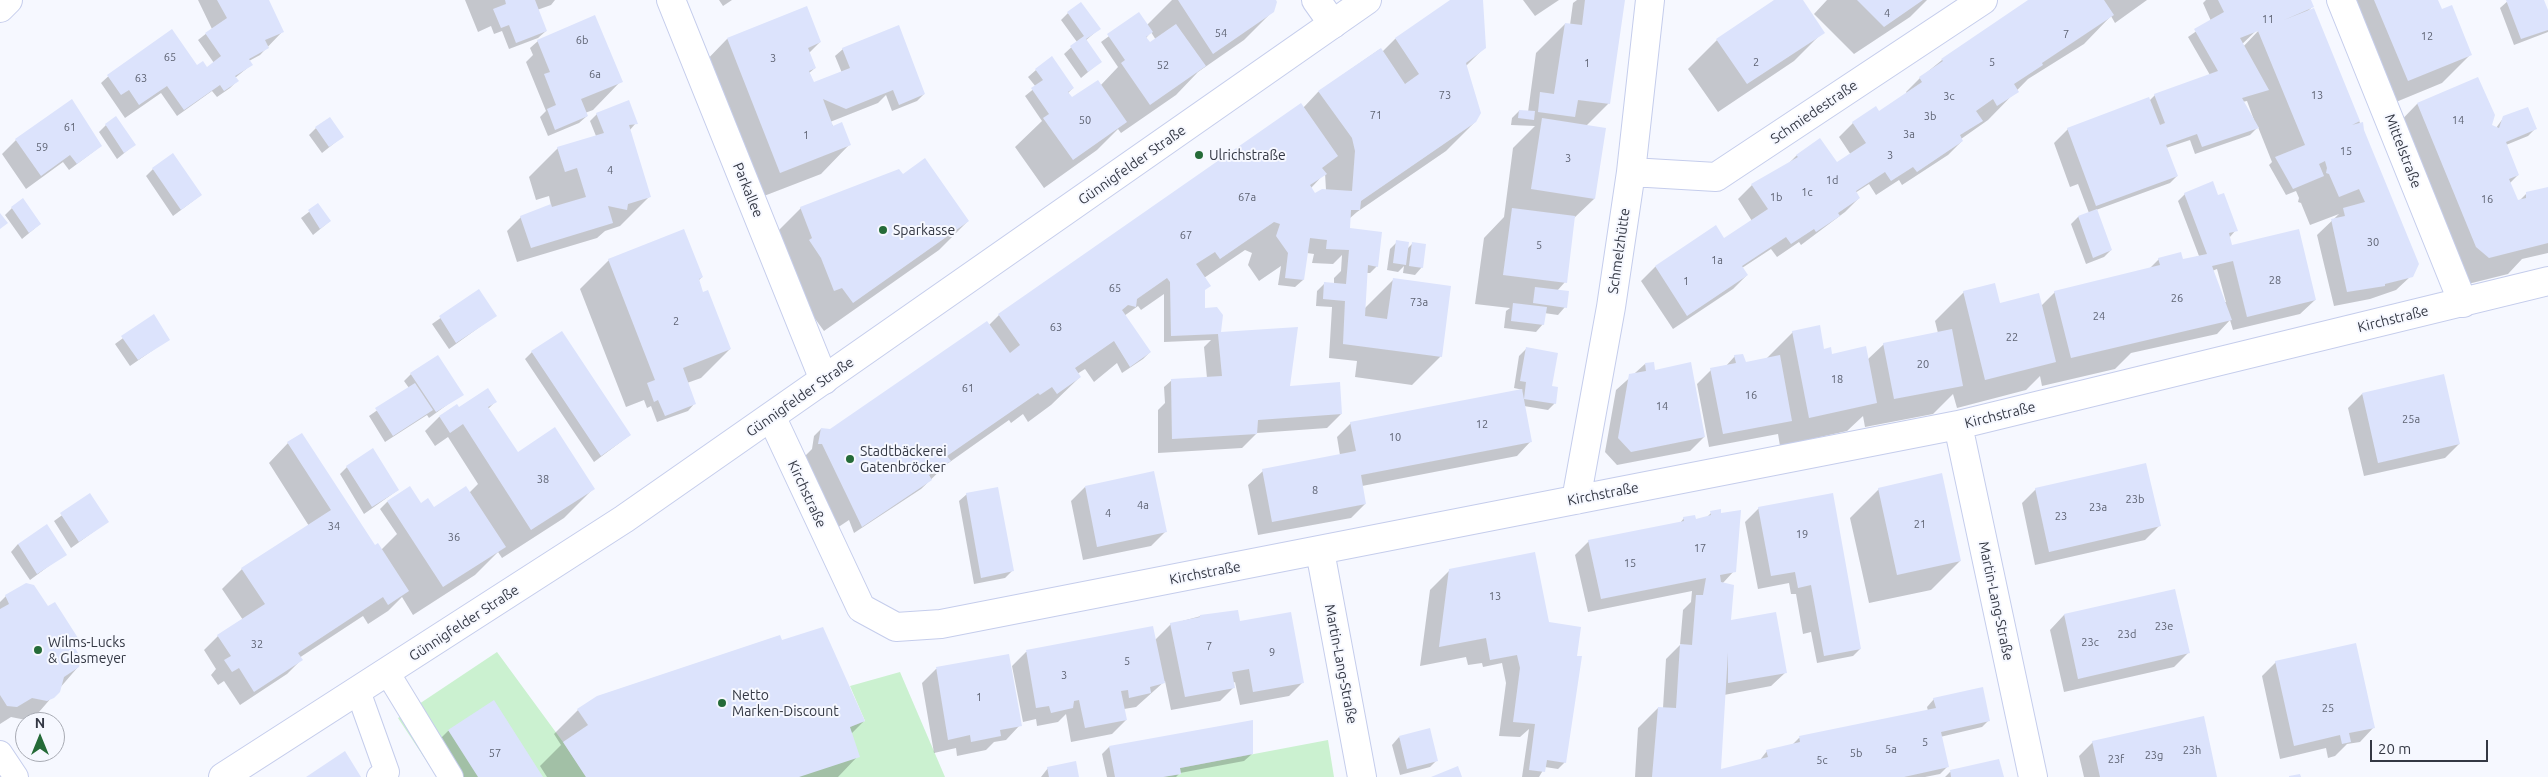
<!DOCTYPE html>
<html>
<head>
<meta charset="utf-8">
<style>
  body { margin:0 }
  #map { position:relative; width:2548px; height:777px; overflow:hidden; background:#f6f8ff; font-family:Ubuntu,sans-serif }
  canvas { display:block }
  .north { position:absolute; left:15px; top:712px; width:50px; height:50px; box-sizing:border-box; background:#f6f8ff; border:1px solid #a8abb4; border-radius:50%; rotate:0deg; font-size:14px; font-weight:700; line-height:20px; text-align:center; color:#343844 }
  .north::after { content:''; display:block; margin:auto; width:18px; height:22px; background:#256b38; clip-path:polygon(50% 0,100% 100%,50% 72%,0 100%) }
  .scale { position:absolute; left:2370px; top:740px; width:118px; height:22px; box-sizing:border-box; border:2px solid #343844; border-top:0; padding-left:6px; font-size:15px; line-height:18px; white-space:nowrap; color:#343844; -webkit-text-stroke:4px #f6f8ff; paint-order:stroke }
</style>
</head>
<body>
<div id="map">
<canvas width="2548" height="777"></canvas>
<div class="north">N</div>
<div class="scale">20 m</div>
</div>
<script>
const ctx = document.querySelector('canvas').getContext('2d');
ctx.lineJoin = 'round';
function fillPath(path, color) {
  ctx.fillStyle = color;
  ctx.fill(path, 'evenodd');
}
function trace(path, color, width, dash) {
  ctx.strokeStyle = color;
  ctx.lineWidth = width;
  ctx.lineCap = dash ? 'butt' : 'round';
  ctx.setLineDash(dash || []);
  ctx.stroke(path);
}
function drawText(font, color, halo, rows, align = 'center') {
  ctx.font = font + ' Ubuntu,sans-serif';
  ctx.lineWidth = 4;
  ctx.setLineDash([]);
  ctx.textBaseline = 'middle';
  ctx.strokeStyle = halo;
  ctx.fillStyle = color;
  for (const [text, x, y, turn = 0] of rows) {
    ctx.save();
    ctx.translate(x, y);
    ctx.rotate((+turn || 0) * Math.PI / 180);
    ctx.textAlign = isNaN(turn) ? turn : align;
    if (halo) ctx.strokeText(text, 0, 0);
    ctx.fillText(text, 0, 0);
    ctx.restore();
  }
}
fillPath(new Path2D(`
  M497,652L563,742L586,777H437L398,718Z
  M900,672L945,777H799L850,727L865,721L850,686Z
  M1328,740L1334,777H1163L1181,774L1180,768Z`), '#cbf1d0');
fillPath(new Path2D(`
  M198,0H267L282,32L260,55L249,61L251,65L235,78L237,81L230,88L217,97L212,91L177,116L161,93L125,118L101,83L113,72L195,65L207,68L214,63L198,40L212,29Z
  M465,0H555L551,5L537,10L546,31L538,38L509,49L502,31L494,34L491,26L478,32Z
  M719,0H732L723,6Z
  M1172,0H1274L1273,11L1244,40L1198,72L1176,95L1121,133L1118,129L1097,150L1044,188L1015,147L1042,121L1025,96L1036,87L1028,77L1036,70L1073,88L1068,93L1066,102L1100,86L1118,67L1101,42L1139,14L1147,25ZM1151,32L1156,40L1145,46L1146,38Z
  M1452,0H1481L1485,47L1466,66L1475,122L1446,151L1357,212L1349,219V229L1377,266L1370,273H1366L1364,309L1394,279L1441,356L1412,385L1355,377L1357,361L1329,358L1332,307L1316,306L1317,291L1324,284H1334V278L1341,271L1342,255L1333,264L1312,263L1314,254L1307,253L1303,280L1295,287L1278,285L1281,266L1259,281L1248,265L1252,253L1245,250L1204,278V309L1220,333L1288,387L1341,414L1327,428L1257,433L1242,448L1158,453V410L1165,403L1164,387L1172,380L1207,378L1204,347L1211,340L1164,342V294L1141,310L1138,306L1124,316L1150,352L1143,359L1122,373L1117,363L1094,382L1085,369L1077,374L1080,377L1051,405L1028,422L1023,414L1011,423L1009,420L947,464L921,489L854,533L849,520L825,536L801,460L812,449L814,436L821,429L831,431L989,325L999,315L1303,108L1318,92L1380,49L1382,52L1395,39ZM1325,173L1326,190L1315,194L1311,188Z
  M1523,0H1559L1535,16Z
  M1577,0H1624L1609,103L1586,126L1594,199L1573,219L1565,282L1557,291L1565,307L1558,315L1544,313L1543,324L1536,332L1504,328L1506,311L1510,308L1475,304L1484,238L1504,217L1513,148L1535,126L1511,125L1512,118L1519,111L1528,112L1536,53L1565,24L1570,25L1573,3Z
  M1776,0H1801L1823,32L1794,61L1718,112L1688,69L1717,40Z
  M1827,0H1927L1910,17L1854,54L1814,14Z
  M2031,0H2147L2115,23L2111,16L2084,44L2028,79L1988,120L1961,139L1962,141L1948,155L1902,185L1899,180L1876,195L1869,184L1855,193L1859,198L1845,212L1801,245L1799,242L1777,257L1771,249L1742,268L1747,275L1733,289L1673,329L1641,281L1655,267L1715,227L1723,240L1752,221L1738,199L1752,185L1788,164L1797,155L1837,164L1851,155L1839,137L1853,123L1879,112L1907,94L1906,92L1920,78L1942,60Z
  M2206,0H2310L2312,7L2307,12L2314,10L2360,123L2411,276L2396,290L2370,299L2334,306L2317,235L2339,214L2310,225L2301,203L2298,202L2299,198L2296,191L2286,195L2269,165L2272,162L2258,127L2250,135L2195,154L2190,140L2166,148L2177,176L2170,183L2096,210L2111,250L2104,257L2086,264L2071,224L2078,217L2089,213L2078,184L2070,187L2054,143L2068,129L2149,101L2155,95L2210,75L2188,37L2211,21L2203,3ZM2260,27L2261,28L2240,50L2238,48ZM2247,101L2254,120L2253,121L2242,102Z
  M2334,0H2437L2441,10L2470,55L2442,83L2379,109Z
  M2509,0H2543L2548,14V32L2514,45L2500,8Z
  M1068,13L1099,29L1085,41L1100,62L1081,78L1064,54L1077,42L1061,20Z
  M727,39L820,42L809,53L815,68L808,74L814,86L842,73L835,56L843,49L924,94L917,101L892,111L886,95L878,103L830,122L849,145L821,174L751,201L699,68Z
  M538,41L621,81L593,110L585,113L587,116L579,123L548,136L540,117L546,111L526,62L533,55L530,48Z
  M2477,79L2490,126L2496,128L2504,117L2535,129L2528,136L2506,145L2518,175L2510,183L2518,202L2527,193L2548,188V253L2522,259L2508,274L2460,286L2389,133L2417,104Z
  M597,114L636,123L629,131L649,197L620,226L605,231L597,238L517,262L507,231L521,217L551,205L549,196L536,200L529,177L558,148L596,136L590,121Z
  M106,125L134,145L117,159L99,132Z
  M316,128L342,137L322,153L309,135Z
  M16,140L101,146L69,170L63,162L26,189L2,154Z
  M153,169L201,195L173,216L146,176Z
  M903,176L968,221L939,250L824,331L813,316L772,237L801,208Z
  M2185,194L2218,197L2236,230L2229,238L2231,246L2315,300L2300,314L2233,330L2230,320L2217,334L2131,353L2115,369L2042,386L2040,376L2026,390L1957,408L1953,394L1933,414L1865,427L1863,416L1847,431L1780,446L1778,434L1709,447L1697,384L1711,370L1725,367L1735,356L1745,363L1766,359L1793,332L1831,355L1867,360L1884,344L1938,333L1935,321L1964,292L1999,304L2041,306L2055,292L2148,270L2159,259L2182,261L2199,256L2178,201ZM2217,269L2226,302H2224L2212,271Z
  M318,205L330,221L313,235L301,218Z
  M12,208L40,224L22,239L5,215Z
  M1397,242L1407,249L1413,243L1422,267L1415,275L1403,273L1404,266L1398,272L1387,270L1390,249Z
  M609,260L702,277L698,281L703,294L730,349L701,378L687,383L695,403L688,411L657,422L651,406L647,408L644,400L626,407L580,289Z
  M479,291L495,316L449,349L432,324Z
  M153,316L169,339L130,366L115,344Z
  M1526,349L1551,387L1555,403L1548,410L1524,406L1531,441L1517,456L1362,486L1365,504L1351,518L1258,535L1248,485L1263,471L1340,455L1337,437L1351,423L1523,390L1514,388L1519,356Z
  M532,352L630,435L594,462L525,359Z
  M1645,364L1654,371L1704,437L1690,451L1617,465L1605,452L1616,390Z
  M411,374L462,394L429,418L427,415L385,442L369,416L409,388L404,381Z
  M2362,394L2459,444L2445,458L2364,476L2348,408Z
  M495,402L488,409L517,453L593,489L564,518L502,558L498,552L475,575L413,615L402,597L388,611L368,624L363,616L299,658L301,660L287,674L240,705L224,681L218,685L211,675L216,669L204,650L218,636L243,620L222,589L242,569L309,526L269,463L288,443L374,546L381,550L397,534L380,509L387,502L410,488L421,505L428,511L469,493L478,484L448,437L435,446L425,431L439,417L457,406L459,409Z
  M347,467L398,490L364,514L340,474Z
  M1085,487L1165,532L1151,546L1083,560L1071,501Z
  M1879,489L1960,561L1931,590L1869,603L1850,518Z
  M2036,489L2159,526L2145,540L2035,565L2022,503Z
  M967,494L1012,571L1005,578L974,584L959,501Z
  M90,495L107,522L71,548L54,521Z
  M1759,508L1860,649L1853,656L1817,663L1811,632L1803,634L1796,594H1791L1789,583L1758,589L1745,522Z
  M1711,513L1734,571L1722,584L1730,621L1786,672L1771,686L1724,695L1719,773L1760,760L1767,751L1792,745L1799,738L1928,711L1927,707L1934,699L1989,720L1982,727L1940,737L1947,767L1940,774L1925,777H1635L1638,728L1658,708H1663L1666,659L1680,645L1683,610L1691,602L1692,591L1588,612L1575,555L1589,541L1680,523L1684,518L1695,520L1706,518Z
  M18,544L65,554L30,580L11,552Z
  M1450,570L1548,625L1565,762L1558,769L1545,767L1539,777H1522L1529,729L1520,737L1499,736L1506,683L1502,663L1483,667L1482,663L1468,665L1466,657L1420,666L1430,590Z
  M2174,591L2188,653L2174,667L2064,692L2050,630L2064,615Z
  M6,596L71,644L78,667L39,712L26,720L11,717L0,724V602Z
  M1201,616L1239,622L1303,682L1289,696L1240,705L1235,682L1233,683L1234,687L1220,701L1171,710L1165,681L1136,707L1124,709L1126,720L1112,734L1071,742L1066,714L1058,722L1037,726L1036,719L1023,722L1012,666L1026,652L1155,640L1171,624Z
  M781,642L864,721L851,734L858,756L838,777H547L540,766L561,745L554,734L578,710L598,697Z
  M1008,655L1020,725L1006,740L994,742L986,750L957,756L956,748L934,753L922,683L936,669Z
  M2276,662L2374,727L2360,742L2347,744L2335,756L2328,758L2326,748L2280,759L2262,676Z
  M493,702L542,777H446L429,750L448,731Z
  M1399,737L1437,760L1430,767L1400,775L1392,745Z
  M2093,742L2216,777H2084L2079,756Z
  M1109,747L1252,754L1244,761L1180,773L1176,777H1107L1102,754Z
  M1048,768L1078,777H1041Z
  M1950,772L2002,777H1945Z`), '#0003');
fillPath(new Path2D(`
  M217,0H269L284,32L265,40L269,48L249,59L253,65L235,76L239,81L224,91L220,85L184,110L167,86L139,105L129,90L121,95L107,75L172,29L197,65L203,61L207,67L221,56L205,33L227,18Z
  M505,0H535L547,31L516,43L509,25L501,28L493,9L506,4Z
  M1178,0H1276L1277,2L1274,12L1213,54Z
  M1450,0H1483L1486,48L1466,63L1481,113L1476,122L1361,201L1360,210H1351L1350,228L1382,232L1378,267L1368,265L1365,316L1387,319L1393,278L1451,286L1442,357L1343,344L1345,301L1323,299L1324,282L1346,284L1349,250L1326,249L1327,240L1310,238L1304,280L1285,278L1288,253L1276,236L1280,224L1274,222L1220,259L1215,252L1196,264L1211,286L1205,290V308L1217,307L1223,315L1221,332L1298,327L1290,386L1340,382L1342,414L1258,420L1257,434L1172,439L1171,379L1222,376L1218,334L1171,336L1170,282L1167,278L1137,299L1136,307L1128,305L1122,310L1151,352L1130,367L1114,341L1075,368L1081,377L1057,394L1052,387L1040,395L1038,393L947,456L951,461L929,475L932,480L862,527L822,444H818L821,428L830,429L987,321L1010,353L1020,345L998,314L1301,103L1338,156L1322,168L1327,174L1310,185L1315,193L1322,189L1352,191L1355,151L1352,138L1318,91L1381,48L1405,84L1419,74L1395,38Z
  M1585,0H1625L1610,104L1578,100L1575,117L1538,112L1540,92L1554,94L1565,23L1582,25Z
  M1774,0H1803L1825,33L1747,84L1716,39Z
  M1857,0H1923L1884,27Z
  M2028,0H2104L2114,15L2042,63L2043,65L2014,84L2019,92L1997,106L1993,99L1976,111L1983,121L1960,135L1963,141L1917,172L1913,167L1891,181L1885,172L1856,191L1860,198L1838,213L1840,216L1816,232L1814,229L1791,244L1786,237L1742,266L1748,275L1687,316L1655,266L1716,225L1724,238L1768,209L1751,184L1798,157L1796,155L1820,138L1837,162L1866,143L1852,122L1876,106L1879,111L1922,82L1919,77L1943,61L1941,59Z
  M2218,0H2311L2314,7L2284,20L2314,8L2360,121L2352,125L2363,122L2364,130L2419,264L2413,277L2385,284V286L2347,292L2331,219L2345,216L2343,208L2365,202L2359,189L2339,197L2329,174L2326,173L2327,168L2325,161L2319,164L2324,176L2293,189L2275,157L2305,145L2258,31L2240,38L2269,90L2242,98L2259,128L2202,147L2197,134L2166,145L2178,176L2096,206L2067,128L2149,97L2160,125L2165,123L2154,94L2218,71L2194,29L2224,12Z
  M2374,0H2438L2442,9L2452,5L2472,55L2408,81Z
  M2506,0H2544L2548,10V30L2521,39Z
  M1081,2L1101,29L1086,39L1102,62L1088,72L1070,46L1084,36L1067,12Z
  M807,6L821,42L808,48L816,68L809,71L814,82L850,68L842,48L899,25L925,94L899,105L893,90L846,109L823,99L833,126L842,122L851,145L780,173L727,38Z
  M1139,12L1153,32L1146,37L1150,42L1176,24L1206,66L1150,105L1121,63L1125,60L1107,34Z
  M595,15L623,82L581,99L588,116L555,130L547,109L556,105L544,74L550,72L537,40Z
  M1052,56L1074,88L1068,92L1072,97L1098,80L1127,122L1073,160L1043,118L1049,114L1031,88L1043,80L1035,69Z
  M2478,77L2495,115L2492,125L2499,128L2503,116L2528,107L2537,129L2506,142L2519,175L2509,179L2518,200L2526,198V192L2548,187V243L2489,258L2476,247L2417,103Z
  M72,99L102,146L77,164L70,155L41,176L15,139Z
  M629,100L638,124L629,125L651,197L628,204L627,210L608,206L613,223L531,248L520,216L551,204L552,207L586,197L577,168L565,172L557,147L604,133L596,113Z
  M1519,110L1535,111L1534,120L1518,118Z
  M116,116L136,145L124,153L105,124Z
  M330,117L344,137L329,147L315,127Z
  M1542,118L1606,128L1595,199L1531,189Z
  M173,153L202,195L181,210L152,168Z
  M925,158L969,221L853,303L842,288L834,291L821,258L809,240L812,238L800,207L899,169L903,174Z
  M2213,181L2218,195L2224,193L2238,231L2229,233L2232,245L2299,229L2316,300L2247,317L2233,261L2212,266L2232,320L2071,358L2054,291L2160,265L2158,258L2181,252L2183,259L2207,254L2184,193Z
  M23,198L41,224L29,233L11,207Z
  M318,203L331,221L320,229L308,210Z
  M1512,208L1575,216L1567,283L1503,275Z
  M2097,209L2112,250L2093,258L2078,216Z
  M0,213L8,223L0,229Z
  M684,229L703,277L699,279L703,292L708,290L731,349L683,368L696,404L665,416L658,400L654,402L647,383L655,380L608,259Z
  M1396,240L1409,242L1406,265L1393,263Z
  M1412,242L1426,244L1423,268L1409,266Z
  M1995,283L2000,303L2039,293L2056,362L1985,380L1963,291Z
  M1535,287L1569,291L1567,308L1533,303Z
  M479,289L497,316L456,343L439,316Z
  M1513,303L1547,307L1544,325L1511,321Z
  M154,314L170,340L138,360L121,336Z
  M1820,325L1824,349L1831,347L1832,354L1866,346L1877,403L1809,418L1792,331Z
  M1952,329L1963,386L1894,399L1883,343Z
  M562,331L631,435L601,456L531,351Z
  M1526,347L1558,353L1552,386L1558,387L1556,404L1524,399L1526,382L1520,381Z
  M1743,354L1746,362L1780,355L1792,421L1723,434L1710,368L1736,363L1734,355Z
  M438,355L464,395L436,412L410,373Z
  M1654,362L1655,370L1691,362L1705,437L1631,452L1618,438L1629,374L1646,371L1645,363Z
  M2444,374L2460,444L2378,463L2362,393Z
  M415,383L433,410L393,436L375,408Z
  M488,388L497,402L488,407L518,452L555,427L595,489L531,530L463,424L450,433L439,416L457,404L459,407Z
  M1522,389L1532,442L1361,475L1366,504L1272,522L1262,469L1356,451L1350,422Z
  M302,433L375,545L378,543L409,591L388,605L383,597L298,653L303,660L254,692L239,668L232,672L224,660L231,656L217,635L265,604L241,568L331,510L287,442Z
  M373,448L399,490L372,507L346,466Z
  M2146,463L2161,526L2049,552L2035,488Z
  M1154,471L1167,532L1097,547L1085,486Z
  M1942,473L1961,561L1897,575L1878,488Z
  M410,486L421,503L428,498L434,507L466,486L506,547L443,587L387,501Z
  M998,487L1014,571L981,578L966,493Z
  M90,493L109,522L79,542L60,513Z
  M1833,493L1861,649L1824,656L1811,585L1798,588L1795,572L1771,576L1758,507Z
  M1721,509V513L1741,510L1736,572L1720,575L1721,582L1734,585L1731,620L1776,612L1787,673L1728,683V652L1721,769L1768,757L1766,750L1800,742L1799,736L1936,708L1933,698L1983,687L1990,721L1941,732L1949,767L1904,777H1652L1658,707L1676,708L1680,644L1692,645L1696,595H1703L1706,578L1601,599L1588,540L1684,521L1683,517L1695,515L1696,519L1711,515L1710,511Z
  M47,524L67,555L37,574L18,544Z
  M1535,552L1549,622L1581,627L1577,656H1582L1566,763L1547,760L1545,772L1529,770L1535,724L1513,722L1520,668L1517,655L1490,660L1486,638L1439,647L1449,569Z
  M26,583L34,585L48,606L55,602L78,638L72,643L81,658L79,667L64,677L60,692L54,698L47,701L32,698L17,707L7,706L0,695V609L9,604L5,595Z
  M2175,589L2190,653L2078,679L2064,614Z
  M1238,610L1240,621L1291,612L1304,683L1253,692L1249,669L1232,672L1235,688L1185,697L1170,623L1200,617V615Z
  M1153,626L1165,683L1150,687L1151,693L1129,698L1128,690L1121,691L1127,720L1085,728L1079,700L1074,701L1073,708L1051,713L1049,706L1036,708L1026,650Z
  M823,627L865,721L850,727L860,757L799,777H586L563,742L588,725L577,709L597,696L780,635L782,640Z
  M2356,643L2375,728L2349,733L2351,742L2342,744L2340,735L2294,746L2275,661Z
  M1009,654L1022,726L1000,730L1001,736L971,742L970,735L948,740L936,667Z
  M494,700L543,777H478L448,730Z
  M2204,716L2217,777H2100L2092,741Z
  M1253,720V754L1180,768L1181,774L1163,777H1115L1109,746Z
  M1430,728L1438,761L1407,769L1399,736Z
  M345,751L361,777H306Z
  M1999,759L2004,777H1951L1950,770Z
  M1076,761L1079,777H1049L1047,767Z
  M1458,766L1462,777H1431Z
  M2300,774L2301,777H2289V776Z`), '#dce3fc');
const service = new Path2D(`
  M387,672L451,777
  M358,691L387,772L379,777
  M0,753L16,777`);
const minor = new Path2D(`
  M671,0L824,380
  M1316,0L1333,24
  M2341,0L2463,303
  M0,8L8,0
  M1631,172L1716,177L1983,0
  M772,418L861,608L896,627L941,624L1958,425L2548,281
  M1958,425L2033,777
  M1576,500L1611,307L1631,172L1650,0
  M1320,551L1362,777`);
const tertiary = new Path2D(`
  M223,777L624,519L1367,0`);
trace(service, '#c5cdec', 26);
trace(minor, '#c5cdec', 30);
trace(tertiary, '#c5cdec', 30);
trace(service, '#fff', 24);
trace(minor, '#fff', 28);
trace(tertiary, '#fff', 28);
for (const [x, y, r, color] of [
  [1199,155,5,"#256b38"],
  [883,230,5,"#256b38"],
  [850,459,5,"#256b38"],
  [38,650,5,"#256b38"],
  [722,703,5,"#256b38"]
]) {
  const dot = new Path2D();
  dot.arc(x, y, r, 0, 2 * Math.PI);
  ctx.fillStyle = color;
  ctx.fill(dot);
  trace(dot, '#f6f8ff', 2);
}
drawText('11px', '#5e6372', null, [
  ["4",1887,13],
  ["11",2268,19],
  ["54",1221,33],
  ["7",2066,34],
  ["12",2427,36],
  ["6b",582,40],
  ["65",170,57],
  ["3",773,58],
  ["2",1756,62],
  ["5",1992,62],
  ["1",1587,63],
  ["52",1163,65],
  ["6a",595,74],
  ["63",141,78],
  ["73",1445,95],
  ["13",2317,95],
  ["3c",1949,96],
  ["71",1376,115],
  ["3b",1930,116],
  ["50",1085,120],
  ["14",2458,120],
  ["61",70,127],
  ["3a",1909,134],
  ["1",806,135],
  ["59",42,147],
  ["15",2346,151],
  ["3",1890,155],
  ["3",1568,158],
  ["4",610,170],
  ["1d",1832,180],
  ["1c",1807,192],
  ["67a",1247,197],
  ["1b",1776,197],
  ["16",2487,199],
  ["67",1186,235],
  ["30",2373,242],
  ["5",1539,245],
  ["1a",1717,260],
  ["28",2275,280],
  ["1",1686,281],
  ["65",1115,288],
  ["26",2177,298],
  ["73a",1419,302],
  ["24",2099,316],
  ["2",676,321],
  ["63",1056,327],
  ["22",2012,337],
  ["20",1923,364],
  ["18",1837,379],
  ["61",968,388],
  ["16",1751,395],
  ["14",1662,406],
  ["25a",2411,419],
  ["12",1482,424],
  ["10",1395,437],
  ["38",543,479],
  ["8",1315,490],
  ["23b",2135,499],
  ["4a",1143,505],
  ["23a",2098,507],
  ["4",1108,513],
  ["23",2061,516],
  ["21",1920,524],
  ["34",334,526],
  ["19",1802,534],
  ["36",454,537],
  ["17",1700,548],
  ["15",1630,563],
  ["13",1495,596],
  ["23e",2164,626],
  ["23d",2127,634],
  ["23c",2090,642],
  ["32",257,644],
  ["7",1209,646],
  ["9",1272,652],
  ["5",1127,661],
  ["3",1064,675],
  ["1",979,697],
  ["25",2328,708],
  ["5",1925,742],
  ["5a",1891,749],
  ["23h",2192,750],
  ["57",495,753],
  ["5b",1856,753],
  ["23g",2154,755],
  ["23f",2116,759],
  ["5c",1822,760]
]);
drawText('14px', '#343844', '#f6f8ff', [
  ["Schmiedestraße",1814,112,-34],
  ["Mittelstraße",2403,151,69],
  ["Günnigfelder Straße",1132,165,-35],
  ["Parkallee",748,190,68],
  ["Schmelzhütte",1619,251,-82],
  ["Kirchstraße",2393,319,-14],
  ["Günnigfelder Straße",800,397,-35],
  ["Kirchstraße",2000,415,-14],
  ["Kirchstraße",807,494,65],
  ["Kirchstraße",1603,494,-11],
  ["Kirchstraße",1205,573,-11],
  ["Martin-Lang-Straße",1996,601,78],
  ["Günnigfelder Straße",464,623,-33],
  ["Martin-Lang-Straße",1341,664,79]
]);
drawText('14px', '#343844', '#f6f8ff', [
  ["Ulrichstraße",1209,155],
  ["Sparkasse",893,230],
  ["Stadtbäckerei",860,451],
  ["Gatenbröcker",860,467],
  ["Wilms-Lucks",48,642],
  ["& Glasmeyer",48,658],
  ["Netto",732,695],
  ["Marken-Discount",732,711]
], 'left');
</script>
</body>
</html>
